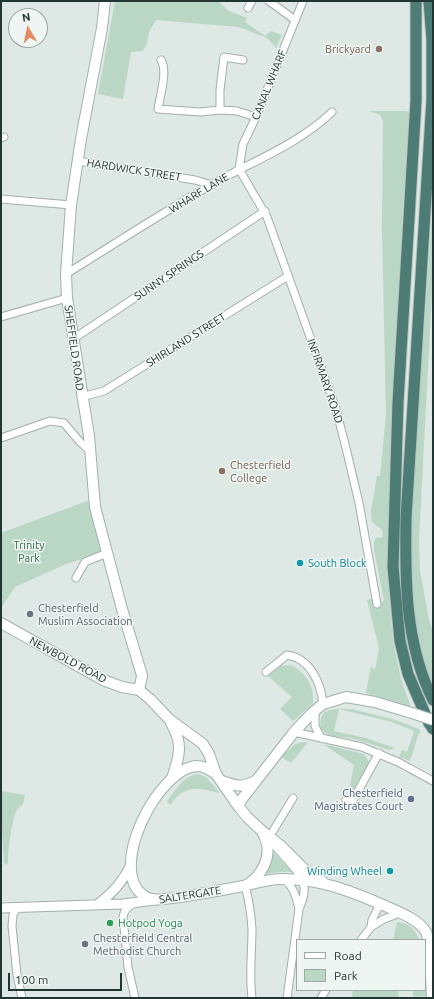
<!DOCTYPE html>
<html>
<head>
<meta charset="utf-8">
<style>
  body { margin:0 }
  #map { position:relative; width:434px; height:999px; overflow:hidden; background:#dee8e4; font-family:Ubuntu,sans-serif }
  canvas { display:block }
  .frame { position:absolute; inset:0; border:2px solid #213632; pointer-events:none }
  .legend { position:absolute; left:296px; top:939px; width:130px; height:52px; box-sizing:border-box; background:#eef5f2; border:1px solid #9ca9a5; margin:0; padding:5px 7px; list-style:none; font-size:12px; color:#213632 }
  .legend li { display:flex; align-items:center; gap:8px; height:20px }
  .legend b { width:20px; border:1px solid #9ca9a5 }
  .north { position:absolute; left:8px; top:8px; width:40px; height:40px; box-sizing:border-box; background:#eef5f2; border:1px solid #9ca9a5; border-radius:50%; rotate:351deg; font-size:11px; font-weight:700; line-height:16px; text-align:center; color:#213632 }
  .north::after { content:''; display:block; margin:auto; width:14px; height:18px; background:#e38c61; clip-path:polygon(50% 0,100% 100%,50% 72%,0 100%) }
  .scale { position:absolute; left:8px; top:973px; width:114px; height:18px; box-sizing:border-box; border:2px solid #213632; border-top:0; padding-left:5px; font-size:12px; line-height:14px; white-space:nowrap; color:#213632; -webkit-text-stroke:3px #eef5f2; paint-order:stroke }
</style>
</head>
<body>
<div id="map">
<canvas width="434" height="999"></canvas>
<div class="frame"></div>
<ul class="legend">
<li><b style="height:5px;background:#fff"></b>Road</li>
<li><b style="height:11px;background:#b9d7c4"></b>Park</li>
</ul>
<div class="north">N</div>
<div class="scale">100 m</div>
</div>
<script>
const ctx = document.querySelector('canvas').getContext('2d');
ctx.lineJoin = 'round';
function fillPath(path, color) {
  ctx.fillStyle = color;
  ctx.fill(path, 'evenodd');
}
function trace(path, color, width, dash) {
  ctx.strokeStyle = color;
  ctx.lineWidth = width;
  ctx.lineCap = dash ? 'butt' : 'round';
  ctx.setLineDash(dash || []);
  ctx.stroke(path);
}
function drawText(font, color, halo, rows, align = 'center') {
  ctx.font = font + ' Ubuntu,sans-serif';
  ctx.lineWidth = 3;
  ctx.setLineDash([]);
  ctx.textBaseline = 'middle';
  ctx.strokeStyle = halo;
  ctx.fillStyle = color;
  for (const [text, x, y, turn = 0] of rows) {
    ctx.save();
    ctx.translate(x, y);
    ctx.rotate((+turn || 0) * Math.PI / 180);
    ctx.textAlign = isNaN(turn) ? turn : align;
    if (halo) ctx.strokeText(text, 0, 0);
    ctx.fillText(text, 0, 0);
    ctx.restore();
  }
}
fillPath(new Path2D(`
  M115,1H218L229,11L247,18L245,22L265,36L271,31L282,35L276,48L267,38L239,27L156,20L149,32L147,43L143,51L131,52L123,99L98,94Z
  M370,111H406L412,115L403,205L400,264L399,328L387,568L393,641L401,679L411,707L366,693L371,666L375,670L379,648L367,600L371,599L374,604L381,603L384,600L374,550V542L376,538L383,537L382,530L372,522L371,511L377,476H380L386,415L382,228L383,121L380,115Z
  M433,203V273L419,540L420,571L429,619L433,632V689L428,677L416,636L409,556L414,466Z
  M90,500L101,553L66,564L15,587L1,608V533Z
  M290,665C305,671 315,687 313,703L293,721L280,709L292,697L268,676L281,666Z
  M351,709L393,719L419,729L421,733H419L410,761L399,757L402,750L407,752L414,731L392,722L339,709L334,731L366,738L395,748L389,750C376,746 363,741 350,738C342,737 332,737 325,733C320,729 319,722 322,716C326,707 342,709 351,709Z
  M304,742H308L291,763L281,757L295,744Z
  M323,744L364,754L369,762L354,789L349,791L354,765Z
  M198,774L206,777L219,792L218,793C196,787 185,785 170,805L167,801C176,790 183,776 198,774Z
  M1,791L25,795L23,804C22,805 20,807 18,808C12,816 7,855 8,865L4,863L1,813Z
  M272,851L292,872H279L265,874Z
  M397,922C408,923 416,929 419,940H393Z
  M425,978L428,996L413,997V990H425Z
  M353,990H398L399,998H352Z`), '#b9d7c4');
const minor = new Path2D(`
  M269,1L295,20
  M248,8L252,1
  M161,60C168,71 160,95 158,109L200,112L220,110L237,111L256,117
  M220,110V90L224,57L243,60
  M1,138L4,137
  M78,161L195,180L212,185
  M239,169L267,217L336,409L346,448L359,503L377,604
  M239,169L243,144L256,117L303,1
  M1,199L71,205
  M66,274C116,243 165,211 216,182C254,161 300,143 332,112
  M1,317L67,298
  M73,339L265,211
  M81,397L104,391L288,276
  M1,438L50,421L64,423L80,442L90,451
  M76,578L85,562L107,553
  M266,672L287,655C310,658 321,683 323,704
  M315,710V726L321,738
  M294,732L362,747L398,762L433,781
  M346,800L351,804L379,753
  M273,831L293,798
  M274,845C283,856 302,873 304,887C305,895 302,902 299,909L287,998
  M283,879C294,886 296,897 299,909
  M245,885C249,900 251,914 252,929C252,952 249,975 252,998
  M133,904C127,908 124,910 123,917L128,967L135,998
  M19,908L15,911L13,915L12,926L17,975L22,998
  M371,927L384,919L400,913
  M361,940L371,927L372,920L380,904
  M321,998L326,990`);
const tertiary = new Path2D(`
  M98,904C114,892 122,882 131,865
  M1,908L123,904L155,900`);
const secondary = new Path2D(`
  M105,1L102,28L81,139L71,205L66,274L67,298L89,436L95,507L122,609L141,672L142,676L139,690
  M1,623L103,680L122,687L139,690
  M139,690L150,699L169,719L203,744L209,754L216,774L238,806L248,818L262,831L281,846L305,870L323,882
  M171,723C183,743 180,756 172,778
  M216,774C210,770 205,766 197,766C158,768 107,869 143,895C154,903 168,898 181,897C202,894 222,890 243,886C255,883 269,879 282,879C320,879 348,890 383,905C396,911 419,919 426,932C431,942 431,984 432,998
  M222,781C236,786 241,788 255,781
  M238,806L242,799L294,732L312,713L323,704L346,697L375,702L415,714
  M248,884C261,876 270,859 267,844C266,840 264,835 262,831`);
const trunk = new Path2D(`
  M416,1V101L398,402L393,567L400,641L408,674L429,723L433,729
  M429,1L432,39V99L406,518C405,580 405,644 433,700`);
trace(minor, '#a2afab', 9);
trace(tertiary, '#a2afab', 11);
trace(secondary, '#9fb2ad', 12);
trace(trunk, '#bcc3c2', 13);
trace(minor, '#fff', 7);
trace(tertiary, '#fff', 9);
trace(secondary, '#fff', 10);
trace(trunk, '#4c7c74', 11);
const secondaryBridge = new Path2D(`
  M415,714L433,720`);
trace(secondaryBridge, '#9fb2ad', 12, []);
trace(secondaryBridge, '#fff', 10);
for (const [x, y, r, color] of [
  [379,49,4,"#8d6e63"],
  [222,471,4,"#8d6e63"],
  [300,563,4,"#0f9aa8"],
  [30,614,4,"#6b7280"],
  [411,799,4,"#5c6f8a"],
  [390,871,4,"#0f9aa8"],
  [110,923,4,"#2e9e5b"],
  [85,944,4,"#6b7280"]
]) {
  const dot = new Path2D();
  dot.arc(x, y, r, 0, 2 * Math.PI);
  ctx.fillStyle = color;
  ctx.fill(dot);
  trace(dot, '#eef5f2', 1.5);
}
drawText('11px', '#785e54', '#eef5f2', [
  ["Brickyard",371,49],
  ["Chesterfield",230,465,"left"],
  ["College",230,478,"left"]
], 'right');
drawText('11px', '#213632', '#eef5f2', [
  ["CANAL WHARF",269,85,-68],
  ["HARDWICK STREET",134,170,9],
  ["WHARF LANE",199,193,-31],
  ["SUNNY SPRINGS",169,275,-34],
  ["SHIRLAND STREET",186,340,-32],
  ["SHEFFIELD ROAD",74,348,82],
  ["INFIRMARY ROAD",325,381,71],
  ["NEWBOLD ROAD",68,660,28],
  ["SALTERGATE",190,895,-9]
]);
drawText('11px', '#30684a', '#eef5f2', [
  ["Trinity",29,545],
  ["Park",29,558]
]);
drawText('11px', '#0d838f', '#eef5f2', [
  ["South Block",308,563],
  ["Winding Wheel",382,871,"right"]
], 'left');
drawText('11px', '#5b616d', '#eef5f2', [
  ["Chesterfield",38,608],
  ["Muslim Association",38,621],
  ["Chesterfield Central",93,938],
  ["Methodist Church",93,951]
], 'left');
drawText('11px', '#4e5e75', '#eef5f2', [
  ["Chesterfield",403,793],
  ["Magistrates Court",403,806]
], 'right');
drawText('11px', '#27864d', '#eef5f2', [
  ["Hotpod Yoga",118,923]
], 'left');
</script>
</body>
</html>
